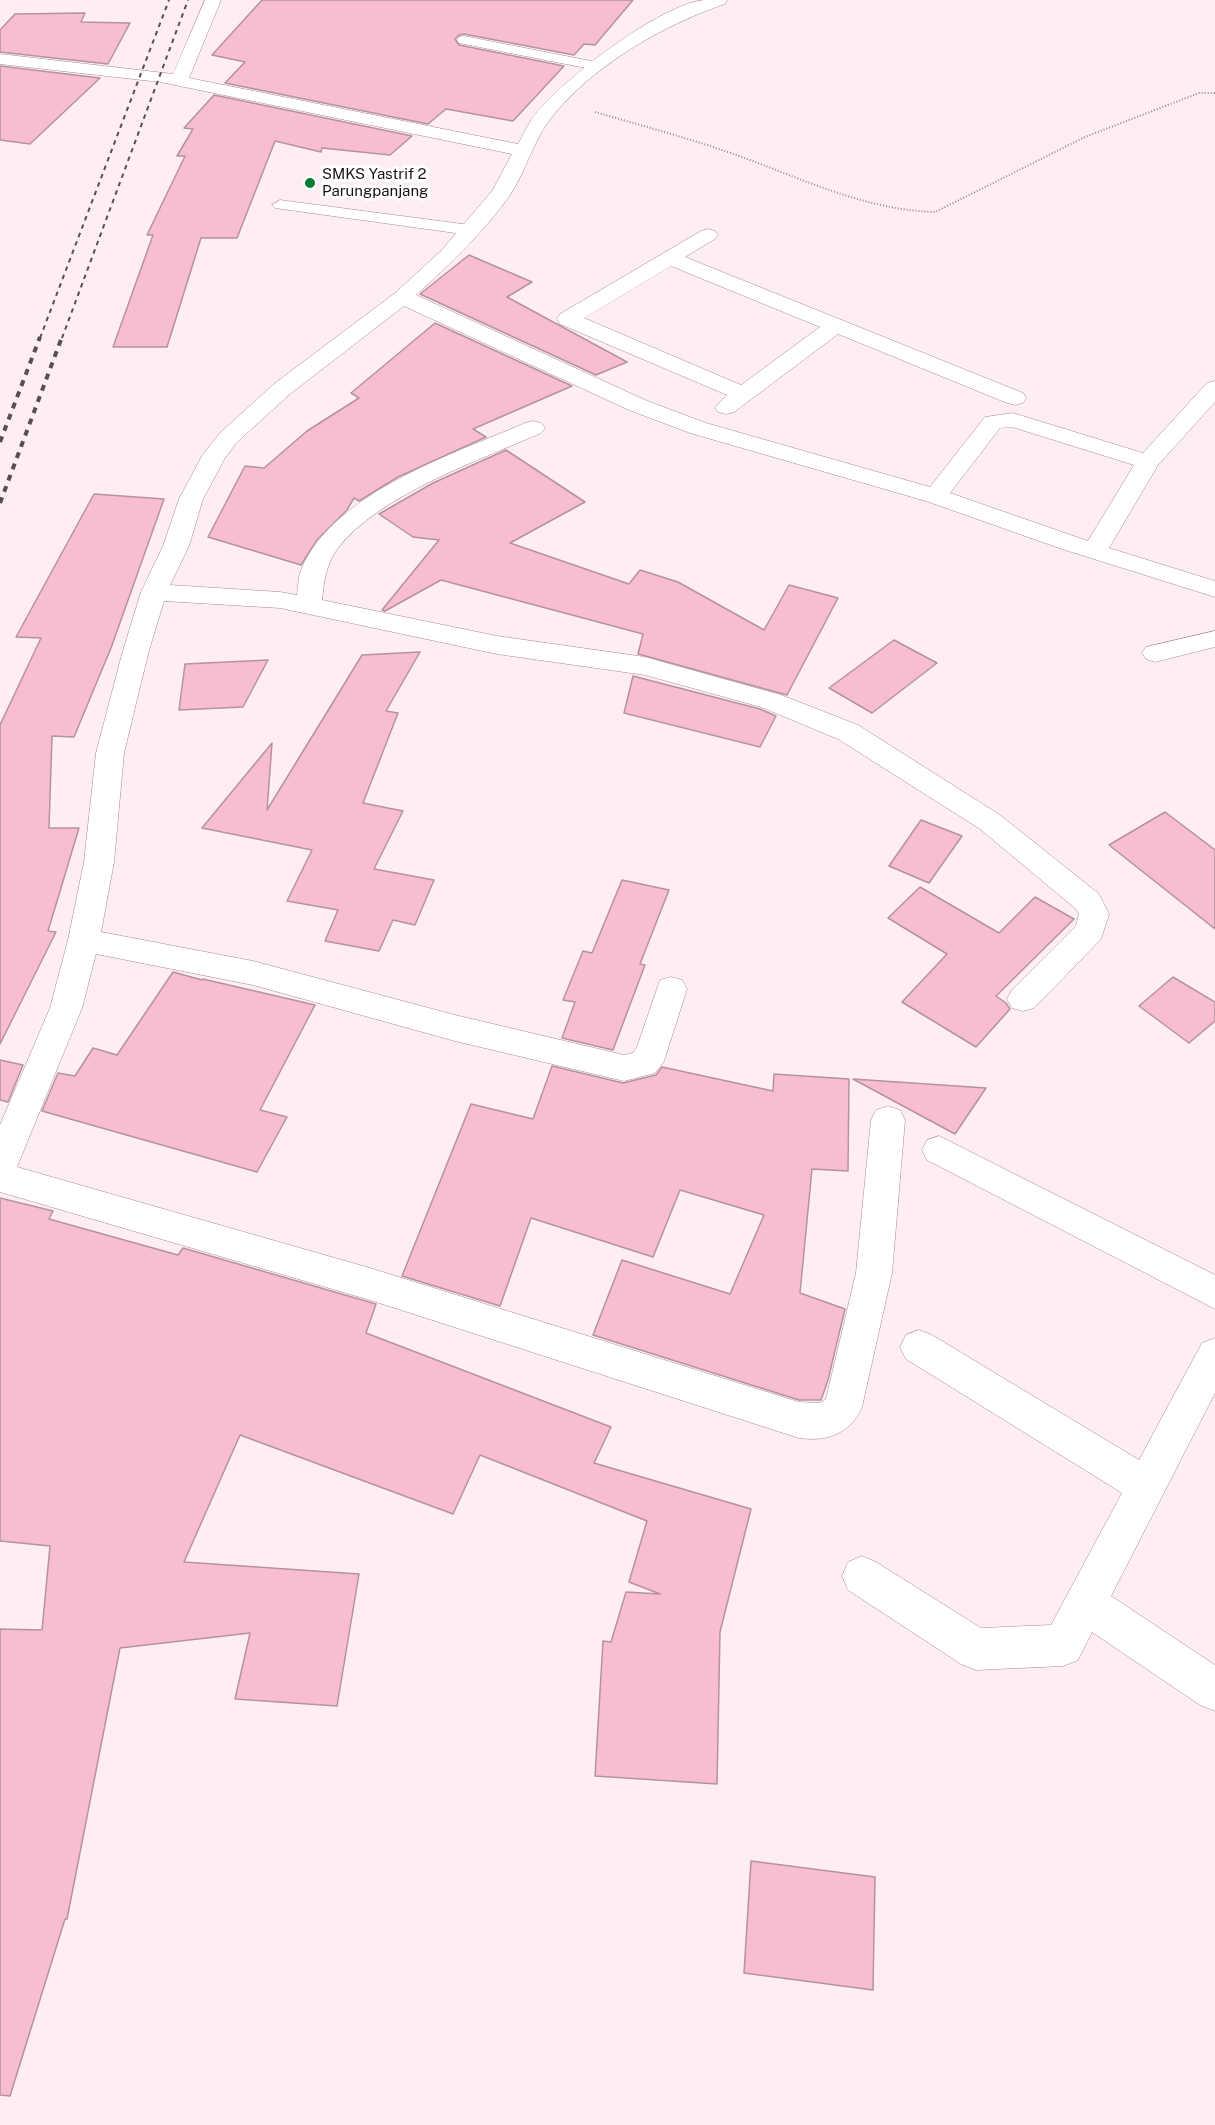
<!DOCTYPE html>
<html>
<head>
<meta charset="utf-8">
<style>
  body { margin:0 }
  canvas { display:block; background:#feeef3 }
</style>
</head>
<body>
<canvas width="1215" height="2125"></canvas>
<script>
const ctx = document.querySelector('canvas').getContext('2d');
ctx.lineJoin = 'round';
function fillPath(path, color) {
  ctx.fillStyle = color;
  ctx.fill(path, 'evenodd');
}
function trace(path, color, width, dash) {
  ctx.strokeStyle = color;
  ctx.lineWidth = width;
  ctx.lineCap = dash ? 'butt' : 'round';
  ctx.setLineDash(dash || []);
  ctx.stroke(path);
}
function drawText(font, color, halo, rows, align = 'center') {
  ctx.font = font + ' "Public Sans",sans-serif';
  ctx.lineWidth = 6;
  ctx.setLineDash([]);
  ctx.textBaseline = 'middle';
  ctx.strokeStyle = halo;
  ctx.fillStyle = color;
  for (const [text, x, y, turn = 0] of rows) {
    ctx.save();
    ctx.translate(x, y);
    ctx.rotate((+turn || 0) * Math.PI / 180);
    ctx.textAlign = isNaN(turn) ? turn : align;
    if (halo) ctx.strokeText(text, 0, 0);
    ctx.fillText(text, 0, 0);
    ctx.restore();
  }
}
const building = new Path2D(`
  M262,0H633L595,45L584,44L574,55L464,34L459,35L455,39L459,45L564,66L513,121L446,109L428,124L225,83L245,62L212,55Z
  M85,13L81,22L130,23L108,64L0,52V30L15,14Z
  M0,66L100,78L30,144L0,140Z
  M214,95L412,136L390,155L322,148L321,152L275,141L237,238H201L167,347H113L153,235H147L185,156H177L193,129L184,128Z
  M469,255L532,282L507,297L627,362L596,375L420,294Z
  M435,323L572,386L473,429L486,437L398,477L359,501L354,498L347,510L317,540L301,565L208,537L245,466L264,468L307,431L359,398L351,393Z
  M506,450L585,502L510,543L629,584L640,570L678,582L764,630L789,585L838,598L787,695L638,654L643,634L441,580L385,611L382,610L439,540L413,537L379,514L433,483Z
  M94,494L164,499L111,648L74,737L52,736L49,828H79L48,931L56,932L0,1044V725L41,638L16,637Z
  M894,640L937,663L872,713L829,688Z
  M420,652L386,711L398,713L363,803L403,811L374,869L434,880L415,925L393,920L379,951L325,941L338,910L287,901L312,850L202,828L272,743L267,810L362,655Z
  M268,660L243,707L179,710L185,664Z
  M633,676L760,709L776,716L760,747L624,713Z
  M1165,812L1215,850V929L1109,845Z
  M921,820L962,836L929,883L889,866Z
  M622,880L669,890L640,964L645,965L613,1050L562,1038L575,1002L563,1000L583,951L592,953Z
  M920,887L999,933L1035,897L1074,919L996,996L1006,1003L1010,1009L976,1047L902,1002L947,954L888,918Z
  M173,972L202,980L203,979L315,1005L260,1110L287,1117L257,1172L42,1111L58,1073L75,1076L93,1048L117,1055Z
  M1173,977L1215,1002V1021L1189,1043L1139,1006Z
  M0,1060L23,1065L8,1102L0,1100Z
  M552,1066L623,1083L656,1075L662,1067L773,1091L774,1074L849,1079L848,1171L812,1169L800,1293L845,1309L828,1380L821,1400H799L593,1335L622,1260L730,1294L764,1215L680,1190L653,1257L531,1218L500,1306L402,1276L471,1104L533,1119Z
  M853,1079L986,1088L955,1134Z
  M0,1198L53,1211L49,1219L178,1255L183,1248L376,1304L366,1333L611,1427L594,1463L751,1509L720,1632L717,1784L595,1776L603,1641L611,1642L626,1592L660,1594L629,1582L647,1521L480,1455L453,1514L240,1435L184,1562L359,1574L337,1706L235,1699L250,1633L120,1648L67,1919H65L10,2096L0,2095V1629L42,1630L50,1546L0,1541Z
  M751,1861L875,1877L873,1990L744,1973Z`);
fillPath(building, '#f9bdd0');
trace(building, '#b4939d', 1.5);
const service = new Path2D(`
  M464,36L596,62L603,66L596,70L459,43L457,40L459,37Z
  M280,200L470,225L478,230L470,235L275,208L272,205Z`);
const minor = new Path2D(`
  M205,0H221L189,78L518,144C524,134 529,121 537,112C567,77 659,5 704,0C712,0 720,0 727,0L725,4C663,25 592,66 551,118C533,141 526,171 510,195C484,232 449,265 416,295L645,400L706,423L930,487L985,417L1013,413L1143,453L1207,383L1215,381V402L1158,465L1109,548L1215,581V597L1062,549L926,501L690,433L629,410L404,306L290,394L236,443L225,458L203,499L189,546L170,585L280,592L297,595C298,587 298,576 302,568C335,492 454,454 525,423L533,421L541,423L545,428L541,433C480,460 379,495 338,548C326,564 324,582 322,600L497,636L645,657L781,695L858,725L1000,815L1099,894L1109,914L1101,939L1034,1008L1023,1011L1012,1008L1007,999L1012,990L1076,926L1079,914L1076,909L980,829L838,739L761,707L645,675L497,654L280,608L164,601L148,654L124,753L114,862L101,932L253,961L455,1015L624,1055L633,1053L637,1047L660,980L671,977L682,980L687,989L664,1061L655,1073L624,1081L455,1041L253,985L96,954L82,1008L17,1167L370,1268L799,1402L820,1403L826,1399L856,1273L871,1120L876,1110L888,1106L900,1110L905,1120L892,1273L862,1407C850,1434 827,1442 799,1438L370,1300L0,1192V1125L50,1008L68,940L84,862L96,753L122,654L141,592L163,546L179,499L202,456L220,433L274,384L395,293L441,251L492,191L512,154L160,82L0,64V54L173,74ZM1012,427L1134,465L1088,541L950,493L1000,428Z
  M708,229L715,231L718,235L715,239L685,257L1023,393L1026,398L1023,403L1015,405L1007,403L838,334L734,412L726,414L718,412L715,407L727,395L560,324L557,319L560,314L701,231ZM671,266L820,327L741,385L584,318Z
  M1215,631V647L1155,662L1146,659L1142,653L1146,647Z
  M939,1136L1215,1275V1309L927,1160L922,1150L927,1140Z
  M919,1330L932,1335L1139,1460L1202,1343L1215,1338V1393L1111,1596L1215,1665V1711L1200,1705L1092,1632L1078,1660L1063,1666L976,1670L961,1664L848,1590L842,1576L848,1562L862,1556L876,1562L981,1628L1051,1625L1122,1493L906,1359L900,1347L906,1335Z`);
trace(service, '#a88791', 1);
trace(minor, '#a88791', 1);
trace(new Path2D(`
  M595,112C643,126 692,139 739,156C803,179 865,210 935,212L1085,137L1199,93H1215`), '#97888d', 2, [1, 2]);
fillPath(service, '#fff');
fillPath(minor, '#fff');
trace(new Path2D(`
  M40,338L169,0
  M62,338L188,0`), '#5b4e52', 2, [4.5, 4.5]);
trace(new Path2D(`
  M0,442L40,337
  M0,503L62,337`), '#5b4e52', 4, [6, 6]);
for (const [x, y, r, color] of [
  [310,183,6,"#087d33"]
]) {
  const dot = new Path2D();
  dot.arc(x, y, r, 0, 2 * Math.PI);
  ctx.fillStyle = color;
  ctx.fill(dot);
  trace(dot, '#fff', 2);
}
drawText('15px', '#1d1014', '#fff', [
  ["SMKS Yastrif 2",322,174],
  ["Parungpanjang",322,191]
], 'left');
</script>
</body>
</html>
